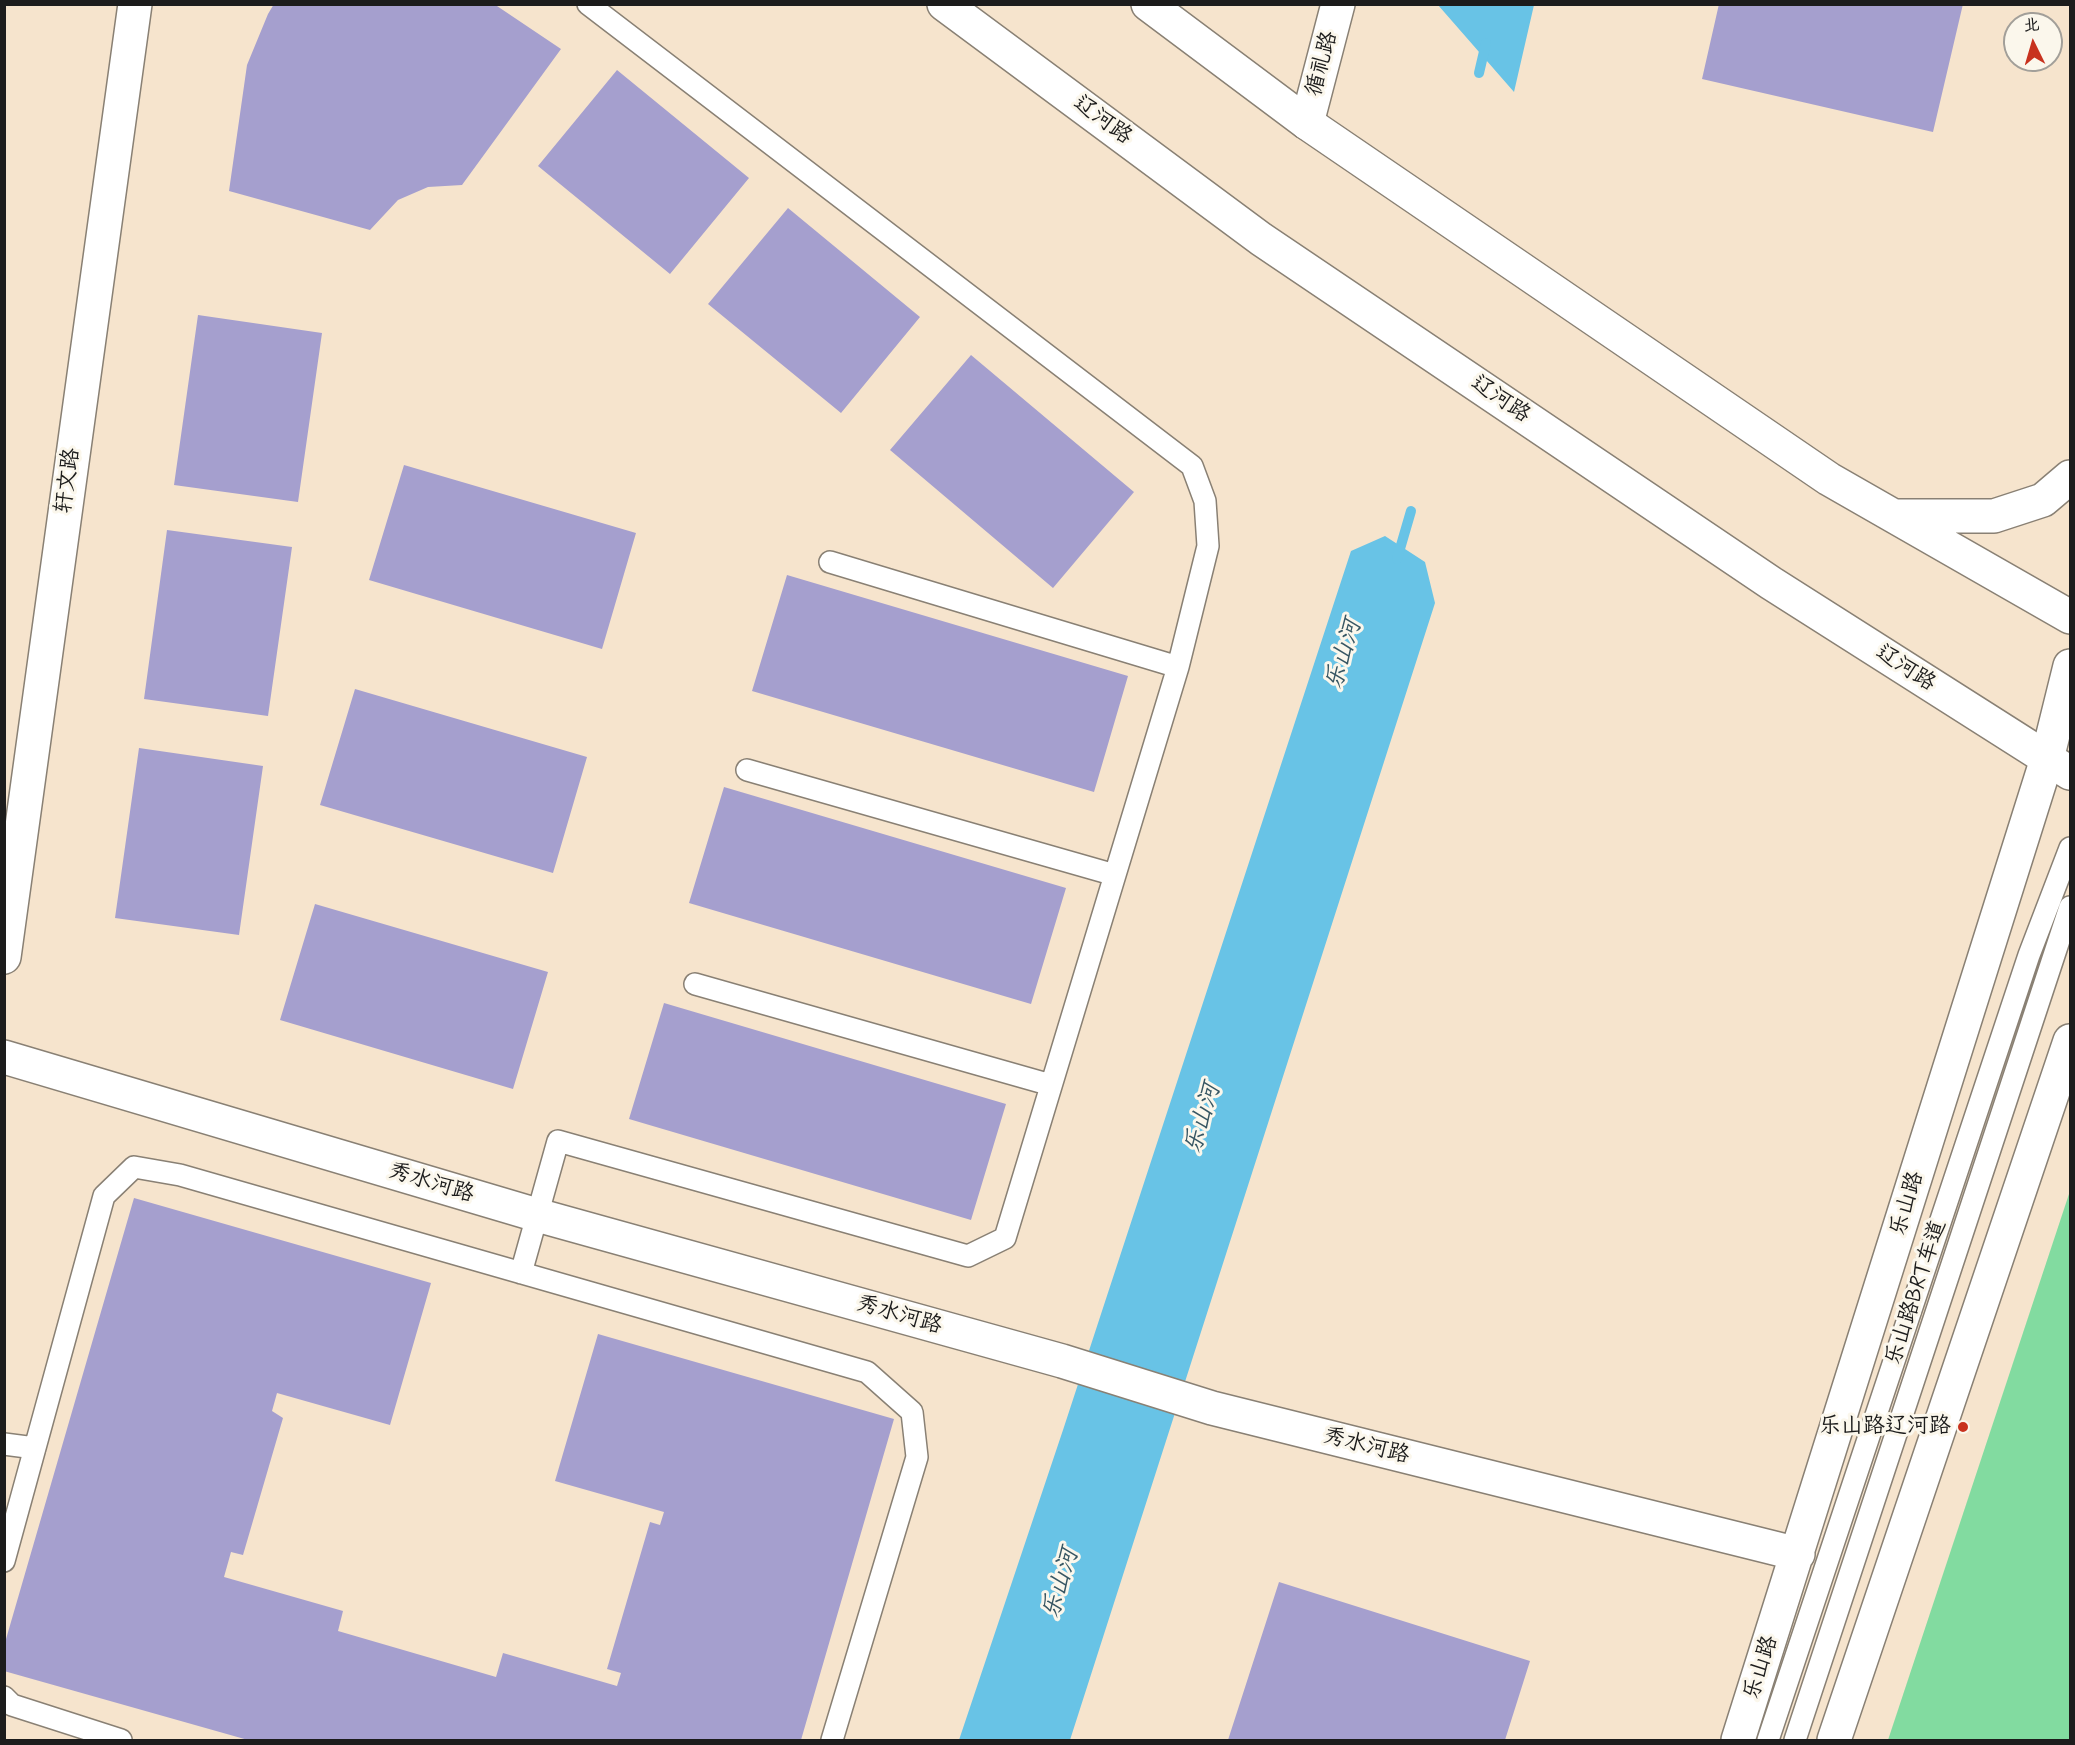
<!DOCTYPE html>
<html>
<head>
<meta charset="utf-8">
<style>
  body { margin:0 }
  #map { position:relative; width:2075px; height:1745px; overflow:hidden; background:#f6e4cd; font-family:Mynerve,"LXGW WenKai TC",sans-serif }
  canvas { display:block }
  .frame { position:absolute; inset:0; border:6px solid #1c1c1c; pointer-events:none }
  .north { position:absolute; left:2003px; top:12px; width:60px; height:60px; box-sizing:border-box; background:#fbf7ec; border:2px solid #a29f99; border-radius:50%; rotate:355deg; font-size:16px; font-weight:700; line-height:24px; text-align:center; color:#1c1c1c }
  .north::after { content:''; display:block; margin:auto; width:21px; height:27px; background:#c8321e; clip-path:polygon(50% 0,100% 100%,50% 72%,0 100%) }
</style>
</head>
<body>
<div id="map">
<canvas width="2075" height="1745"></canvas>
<div class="frame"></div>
<div class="north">北</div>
</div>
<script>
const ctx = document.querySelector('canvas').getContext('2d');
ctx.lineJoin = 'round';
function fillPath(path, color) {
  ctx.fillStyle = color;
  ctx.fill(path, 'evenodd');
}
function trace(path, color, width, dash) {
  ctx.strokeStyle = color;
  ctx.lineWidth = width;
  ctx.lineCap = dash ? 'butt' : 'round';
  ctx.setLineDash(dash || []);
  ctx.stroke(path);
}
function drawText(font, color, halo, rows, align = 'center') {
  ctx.font = font + ' Mynerve,"LXGW WenKai TC",sans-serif';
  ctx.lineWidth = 6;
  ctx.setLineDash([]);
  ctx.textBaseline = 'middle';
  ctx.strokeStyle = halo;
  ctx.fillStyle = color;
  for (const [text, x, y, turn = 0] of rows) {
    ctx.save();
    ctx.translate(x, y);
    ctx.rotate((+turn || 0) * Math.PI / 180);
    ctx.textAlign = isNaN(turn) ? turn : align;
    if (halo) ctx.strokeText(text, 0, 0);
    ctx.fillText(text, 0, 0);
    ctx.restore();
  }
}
fillPath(new Path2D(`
  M2070,1191V1740H1888Z`), '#82dba0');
fillPath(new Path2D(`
  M1438,5H1534L1514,92Z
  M1385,536L1425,562L1435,603L1070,1740H959L1063,1430L1351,551Z`), '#68c3e6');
trace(new Path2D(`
  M1479,73L1486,43
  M1397,559L1411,511`), '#68c3e6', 10);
fillPath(new Path2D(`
  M274,4H494L561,49L462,185L428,187L398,200L370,230L229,191L247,65L268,14Z
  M1719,4H1963L1933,132L1702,79Z
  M617,70L749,178L670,274L538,166Z
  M788,208L920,317L841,413L708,304Z
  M198,315L322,333L298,502L174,485Z
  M971,355L1134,492L1053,588L890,450Z
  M404,465L636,533L602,649L369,580Z
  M167,530L292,547L268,716L144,699Z
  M787,575L1128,676L1094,792L752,691Z
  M355,689L587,757L553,873L320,805Z
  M139,748L263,766L239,935L115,918Z
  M724,787L1066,888L1031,1004L689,903Z
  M315,904L548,972L513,1089L280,1020Z
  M664,1003L1006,1104L971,1220L629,1119Z
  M134,1198L431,1283L390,1425L277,1393L272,1411L283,1418L243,1555L231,1552L224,1577L343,1611L338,1631L496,1677L503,1653L617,1686L621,1673L607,1669L650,1522L660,1525L664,1512L555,1481L598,1334L894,1419L801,1740H248L4,1671V1646Z
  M1279,1582L1530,1661L1505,1740H1228Z`), '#a59fce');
const lane = new Path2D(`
  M830,562L1178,667
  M747,770L1115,875
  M695,984L1051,1085
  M521,1273L558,1141L968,1256L1005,1238L1178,667L1208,546L1205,501L1192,466L588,4
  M4,1444L35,1448
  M4,1561L104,1196L134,1167L180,1175L867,1372L912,1412L917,1457L832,1740
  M4,1697L12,1705L121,1740
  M1768,1740L2029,955L2070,848
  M1795,1740L2070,907`);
const street = new Path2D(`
  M1307,123L1338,4`);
const secondary = new Path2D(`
  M4,957L135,4
  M4,1057L537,1215L1062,1361L1212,1408L1798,1554
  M1738,1740L2047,759L2070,666
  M1834,1740L2070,1041`);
const primary = new Path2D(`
  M944,4L1261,239L1771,583L2070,773
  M1148,4L1307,123L1829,479L2070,617
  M1897,516H1994L2043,500L2070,477`);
trace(lane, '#898074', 24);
trace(street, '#898074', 36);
trace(secondary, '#898074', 36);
trace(primary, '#898074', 36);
trace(lane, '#fff', 21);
trace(street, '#fff', 33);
trace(secondary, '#fff', 33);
trace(primary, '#fff', 33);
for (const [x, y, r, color] of [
  [1963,1427,6,"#c8321e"]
]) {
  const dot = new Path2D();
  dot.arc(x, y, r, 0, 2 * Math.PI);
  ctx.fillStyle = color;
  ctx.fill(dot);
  trace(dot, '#fbf7ec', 2);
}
drawText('22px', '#1c1c1c', '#fbf7ec', [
  ["循礼路",1323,64,-75],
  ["辽河路",1102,121,36],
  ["辽河路",1500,400,34],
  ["轩文路",69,481,-82],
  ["辽河路",1905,669,33],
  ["秀水河路",431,1184,17],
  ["乐山路",1908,1204,-73],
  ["乐山路BRT车道",1917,1293,-72],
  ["秀水河路",899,1316,16],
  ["秀水河路",1366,1447,14],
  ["乐山路",1762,1668,-72]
]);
drawText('22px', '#1c1c1c', '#fbf7ec', [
  ["乐山路辽河路",1951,1427]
], 'right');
drawText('italic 24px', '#375663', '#fbf7ec', [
  ["乐山河",1345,655,-73],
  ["乐山河",1204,1119,-73],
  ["乐山河",1062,1584,-73]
]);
</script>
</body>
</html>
